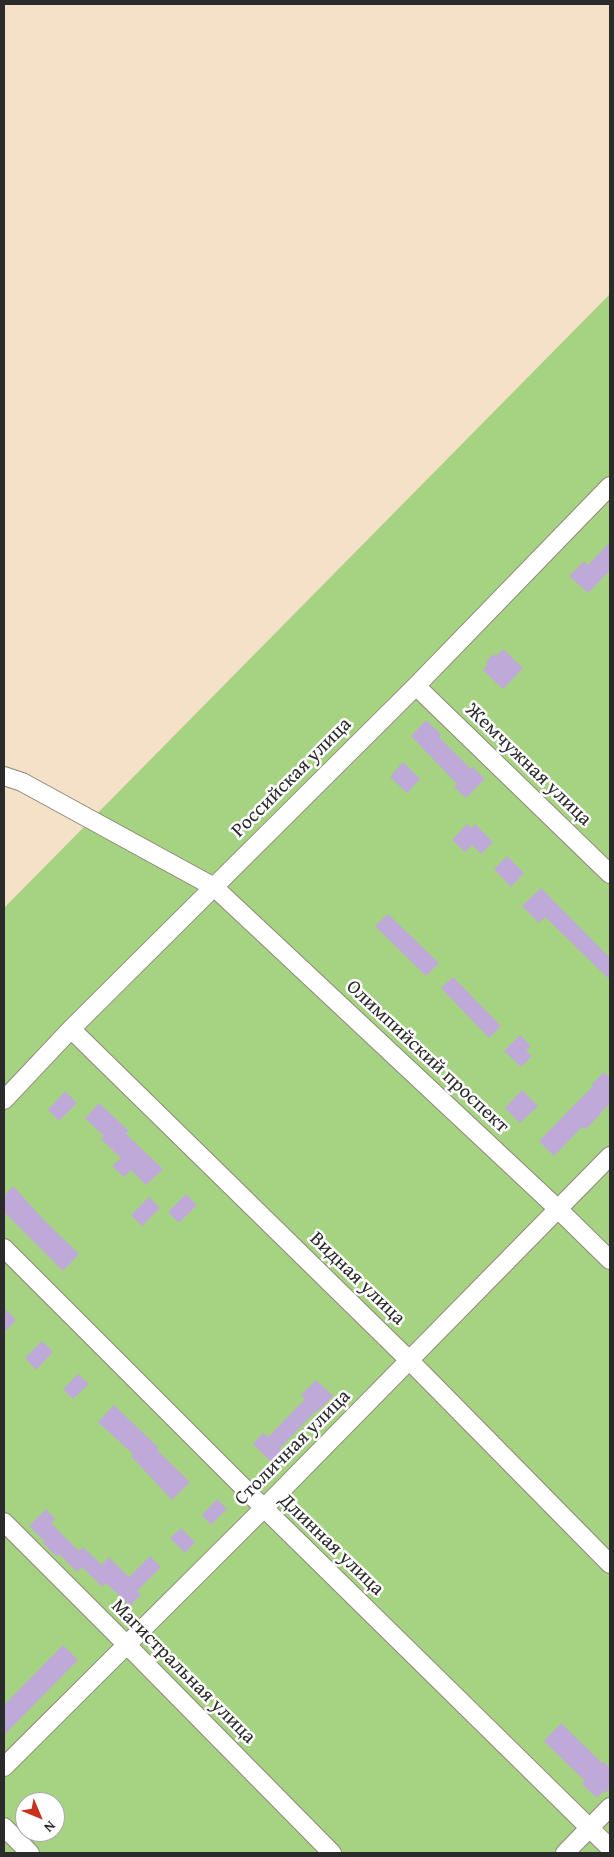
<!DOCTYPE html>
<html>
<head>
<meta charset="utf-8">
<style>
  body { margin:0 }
  #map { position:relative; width:614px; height:1857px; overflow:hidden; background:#f4e1c8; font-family:"Gentium Book Plus",serif }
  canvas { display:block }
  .frame { position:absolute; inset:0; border:5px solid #2b2b2b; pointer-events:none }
  .north { position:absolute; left:15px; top:1792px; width:50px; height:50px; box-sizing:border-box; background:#fff; border:1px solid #aaa; border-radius:50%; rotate:135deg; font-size:14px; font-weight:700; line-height:20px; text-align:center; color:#2b2b2b }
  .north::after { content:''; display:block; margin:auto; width:18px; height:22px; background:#c8321e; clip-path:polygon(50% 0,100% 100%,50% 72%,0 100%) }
</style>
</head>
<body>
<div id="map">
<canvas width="614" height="1857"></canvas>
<div class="frame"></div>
<div class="north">N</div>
</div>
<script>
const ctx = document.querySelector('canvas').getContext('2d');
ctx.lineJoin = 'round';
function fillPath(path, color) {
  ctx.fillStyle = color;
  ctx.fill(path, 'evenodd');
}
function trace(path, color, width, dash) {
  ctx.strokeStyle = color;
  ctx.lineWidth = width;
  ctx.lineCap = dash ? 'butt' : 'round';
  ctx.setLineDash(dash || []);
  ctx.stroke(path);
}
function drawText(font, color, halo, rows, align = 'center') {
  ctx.font = font + ' "Gentium Book Plus",serif';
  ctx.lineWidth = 5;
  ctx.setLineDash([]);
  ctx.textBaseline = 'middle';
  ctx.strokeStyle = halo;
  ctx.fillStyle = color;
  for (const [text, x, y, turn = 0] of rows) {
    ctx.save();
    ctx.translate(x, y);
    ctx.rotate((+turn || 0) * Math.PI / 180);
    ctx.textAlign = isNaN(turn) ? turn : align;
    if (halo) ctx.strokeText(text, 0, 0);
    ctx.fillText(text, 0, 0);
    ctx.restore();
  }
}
fillPath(new Path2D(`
  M610,294V1853H4V908ZM25,1802H55V1832H25Z`), '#a6d381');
fillPath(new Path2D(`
  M610,542V570L588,593L569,576L584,561L588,565Z
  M503,649L523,668L503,689L483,670L488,664L486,662L493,654L496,656Z
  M426,720L441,734L439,737L471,769L473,767L485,779L466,798L454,787L457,784L411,736Z
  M403,762L420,779L407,793L390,777Z
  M467,824L472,828L475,824L493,842L481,854L472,845L465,852L452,840Z
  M507,856L524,873L511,887L494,869Z
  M541,888L610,958V980L545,917L539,923L522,906Z
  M388,914L439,963L426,976L375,926Z
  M453,977L501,1026L489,1038L441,988Z
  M520,1035L531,1046L526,1050L532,1056L521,1067L504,1051Z
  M604,1072L610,1078V1103L590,1125L585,1129L582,1127L554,1156L539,1141L593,1086L591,1085Z
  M522,1090L538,1106L520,1123L505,1108Z
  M65,1091L77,1103L59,1121L48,1110Z
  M99,1103L129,1131L126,1134L163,1169L146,1185L131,1170L124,1177L112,1166L121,1158L101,1139L104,1136L85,1118Z
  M13,1186L43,1219L79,1254L63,1271L4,1212V1196Z
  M186,1194L197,1205L179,1223L168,1212Z
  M149,1197L160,1208L142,1226L131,1215Z
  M4,1308L16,1320L4,1333Z
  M42,1341L53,1352L36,1370L25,1358Z
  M78,1374L89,1384L73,1399L63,1389Z
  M316,1380L333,1396L318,1411L317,1410L279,1449L282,1451L271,1462L253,1444L263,1433L268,1437L305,1399L301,1395Z
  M114,1405L159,1448L157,1450L190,1482L172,1500L131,1456L133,1454L98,1422Z
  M217,1499L227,1509L211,1525L202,1515Z
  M46,1509L55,1519L51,1523L79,1551L83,1547L102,1565L109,1557L129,1577L150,1556L161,1567L137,1591L141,1595L130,1606L106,1583L102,1587L82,1567L77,1572L59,1554L56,1556L43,1543L45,1542L29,1526Z
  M181,1528L195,1542L185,1553L170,1538Z
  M63,1645L78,1660L4,1735V1705Z
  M561,1723L602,1763L603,1761L610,1768V1788L605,1793L603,1791L597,1798L582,1784L585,1781L544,1741Z`), '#bfa9d9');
const minor = new Path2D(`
  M416,686L610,874
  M4,776L22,782L214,887L558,1209L610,1260
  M71,1029L410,1361L610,1564
  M4,1100L71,1029L416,686L610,486
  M4,1248L264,1508L610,1848
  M4,1522L126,1644L332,1853
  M4,1767L264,1508L610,1156
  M4,1827L30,1853
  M565,1853L610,1807`);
trace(minor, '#90867a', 20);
trace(minor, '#fff', 18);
drawText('20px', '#2b2b2b', '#fff', [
  ["Жемчужная улица",528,765,44],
  ["Российская улица",292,778,-45],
  ["Олимпийский проспект",427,1057,43],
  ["Видная улица",357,1279,44],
  ["Столичная улица",293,1448,-45],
  ["Длинная улица",331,1545,44],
  ["Магистральная улица",183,1672,45]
]);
</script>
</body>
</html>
